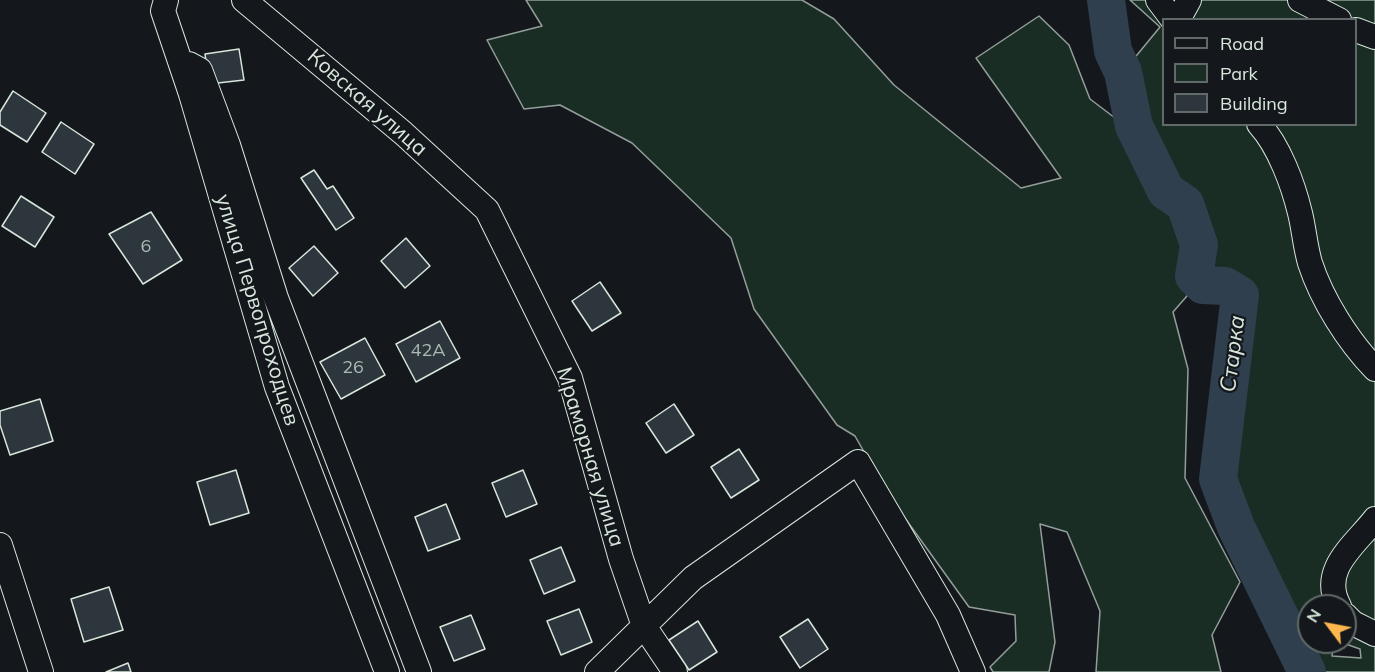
<!DOCTYPE html>
<html>
<head>
<meta charset="utf-8">
<style>
  body { margin:0 }
  #map { position:relative; width:1375px; height:672px; overflow:hidden; background:#14181c; font-family:Mulish,sans-serif }
  canvas { display:block }
  .legend { position:absolute; left:1162px; top:18px; width:195px; height:108px; box-sizing:border-box; background:#14181c; border:2px solid #626a69; margin:0; padding:8px 10px; list-style:none; font-size:18px; color:#d8e6dc }
  .legend li { display:flex; align-items:center; gap:12px; height:30px }
  .legend b { width:30px; border:2px solid #626a69 }
  .north { position:absolute; left:1297px; top:594px; width:60px; height:60px; box-sizing:border-box; background:#14181c; border:2px solid #626a69; border-radius:50%; rotate:302deg; font-size:16px; font-weight:700; line-height:24px; text-align:center; color:#d8e6dc }
  .north::after { content:''; display:block; margin:auto; width:21px; height:27px; background:#ffb74d; clip-path:polygon(50% 0,100% 100%,50% 72%,0 100%) }
</style>
</head>
<body>
<div id="map">
<canvas width="1375" height="672"></canvas>
<ul class="legend">
<li><b style="height:8px;background:#14181c"></b>Road</li>
<li><b style="height:16px;background:#1a2d24"></b>Park</li>
<li><b style="height:16px;background:#2c363c"></b>Building</li>
</ul>
<div class="north">N</div>
</div>
<script>
const ctx = document.querySelector('canvas').getContext('2d');
ctx.lineJoin = 'round';
function fillPath(path, color) {
  ctx.fillStyle = color;
  ctx.fill(path, 'evenodd');
}
function trace(path, color, width, dash) {
  ctx.strokeStyle = color;
  ctx.lineWidth = width;
  ctx.lineCap = dash ? 'butt' : 'round';
  ctx.setLineDash(dash || []);
  ctx.stroke(path);
}
function drawText(font, color, halo, rows, align = 'center') {
  ctx.font = font + ' Mulish,sans-serif';
  ctx.lineWidth = 4.5;
  ctx.setLineDash([]);
  ctx.textBaseline = 'middle';
  ctx.strokeStyle = halo;
  ctx.fillStyle = color;
  for (const [text, x, y, turn = 0] of rows) {
    ctx.save();
    ctx.translate(x, y);
    ctx.rotate((+turn || 0) * Math.PI / 180);
    ctx.textAlign = isNaN(turn) ? turn : align;
    if (halo) ctx.strokeText(text, 0, 0);
    ctx.fillText(text, 0, 0);
    ctx.restore();
  }
}
const green = new Path2D(`
  M526,0H802L834,19L894,85L1021,188L1061,178L976,58L1039,16L1069,45L1090,99L1119,121L1158,200L1175,206L1186,247L1187,296L1173,312L1188,369L1185,478L1240,582L1212,635L1221,672H1096L1100,611L1067,532L1040,524L1055,642L1049,672H993L990,667L1016,641L1015,615L969,607L889,496L855,436L837,425L754,309L731,238L632,143L560,105L524,109L487,40L542,26Z
  M1130,0H1375V672H1315L1295,629L1285,625L1236,527L1218,479L1240,295L1225,286L1203,285L1194,276L1199,245L1185,204L1166,191L1134,126L1123,72L1160,27ZM1164,20H1356V124H1164ZM1309,606H1345V642H1340L1360,649L1361,658L1332,656L1334,642H1309Z`);
fillPath(green, '#1a2d24');
trace(green, '#939e99', 1.5);
trace(new Path2D(`
  M1106,0L1113,51L1123,72L1134,126L1166,191L1185,204L1199,245L1194,276L1203,285L1225,286L1240,295L1218,479L1236,527L1307,672`), '#2f3f4d', 38);
const building = new Path2D(`
  M239,49L244,80L209,84L205,54Z
  M13,91L46,113L27,142L0,125V112Z
  M61,122L94,144L75,174L42,152Z
  M314,170L327,189L333,186L354,218L336,230L301,178Z
  M21,196L54,217L35,247L2,226Z
  M151,212L182,260L143,284L109,234Z
  M406,238L430,266L405,288L381,261Z
  M314,246L338,273L313,296L289,268Z
  M600,282L621,313L592,331L572,301Z
  M440,321L460,358L416,382L396,344Z
  M365,338L385,375L341,399L320,362Z
  M40,399L53,441L10,455L0,425V411Z
  M674,404L694,435L666,453L646,423Z
  M739,449L759,480L731,498L711,467Z
  M236,470L249,513L210,525L197,482Z
  M523,470L537,504L506,517L492,483Z
  M446,504L460,539L428,551L415,517Z
  M561,547L575,581L544,594L530,560Z
  M109,587L123,630L84,642L71,599Z
  M579,609L592,642L561,655L547,621Z
  M471,615L485,649L454,661L440,627Z
  M808,619L828,649L800,668L780,637Z
  M698,621L717,652L689,670L669,640Z
  M128,663L131,672H106Z`);
fillPath(building, '#2c363c');
trace(building, '#d8e6dc', 1.5);
const minor = new Path2D(`
  M166,0L163,11L191,94L277,387L387,672
  M244,0L403,133L487,210L570,378L621,559L644,626L675,672
  M1158,0L1173,20
  M1300,0L1339,20
  M1178,20L1189,0
  M1356,30L1375,37
  M189,64L200,70L228,145L276,298L419,672
  M1259,124C1279,146 1293,184 1300,213C1304,229 1305,246 1310,263C1322,300 1348,341 1375,369
  M0,545L41,672
  M1339,606C1319,570 1355,545 1375,519
  M1345,615L1353,623L1375,634
  M597,672L693,578L858,462L948,615L973,672`);
trace(minor, '#d8e6dc', 26);
trace(minor, '#14181c', 24);
drawText('18px', '#adbab4', null, [
  ["6",146,247],
  ["42А",428,351],
  ["26",353,368]
]);
drawText('21px', '#d8e6dc', '#14181c', [
  ["Ковская улица",367,103,41],
  ["улица Первопроходцев",257,310,73],
  ["Мраморная улица",590,457,73]
]);
drawText('italic 22px', '#d8e6dc', '#14181c', [
  ["Старка",1233,354,-83]
]);
</script>
</body>
</html>
